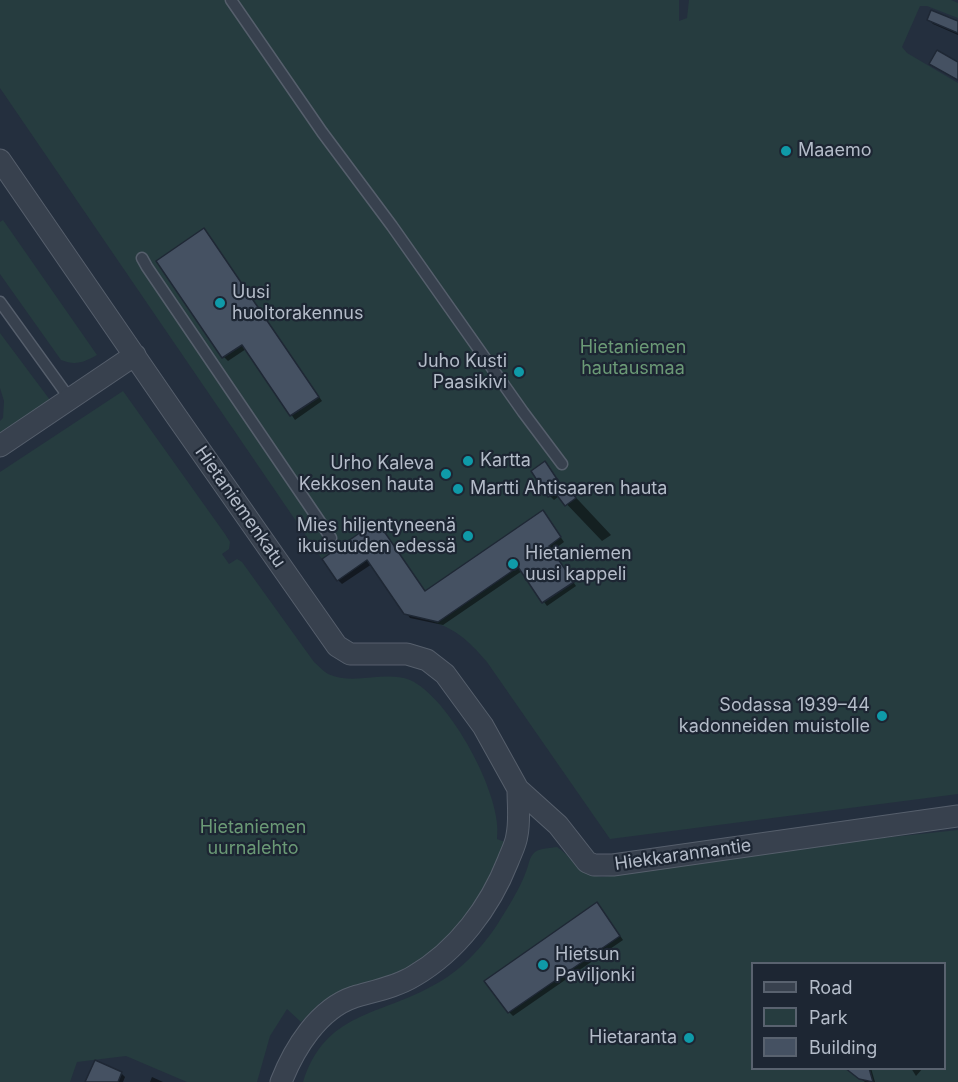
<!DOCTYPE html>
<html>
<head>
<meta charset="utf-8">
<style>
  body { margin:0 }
  #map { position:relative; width:958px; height:1082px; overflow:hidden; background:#242f3e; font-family:Inter,sans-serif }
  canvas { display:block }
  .legend { position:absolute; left:751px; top:962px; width:195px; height:108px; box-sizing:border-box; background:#1d2633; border:2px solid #59626f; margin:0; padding:8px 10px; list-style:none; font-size:18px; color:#b4bcc9 }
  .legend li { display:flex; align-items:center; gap:12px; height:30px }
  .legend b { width:30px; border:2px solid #59626f }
</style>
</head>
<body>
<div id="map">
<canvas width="958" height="1082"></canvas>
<ul class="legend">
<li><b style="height:8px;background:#38414e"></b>Road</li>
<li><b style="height:16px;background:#263c3f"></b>Park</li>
<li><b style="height:16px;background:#455162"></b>Building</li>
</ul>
</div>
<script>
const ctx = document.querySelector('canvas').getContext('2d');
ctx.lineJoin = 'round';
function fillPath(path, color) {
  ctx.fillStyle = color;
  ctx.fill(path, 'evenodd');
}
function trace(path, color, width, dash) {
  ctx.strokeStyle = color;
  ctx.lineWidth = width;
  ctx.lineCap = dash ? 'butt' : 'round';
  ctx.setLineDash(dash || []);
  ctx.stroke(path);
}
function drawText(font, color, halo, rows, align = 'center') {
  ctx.font = font + ' Inter,sans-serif';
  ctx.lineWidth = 4.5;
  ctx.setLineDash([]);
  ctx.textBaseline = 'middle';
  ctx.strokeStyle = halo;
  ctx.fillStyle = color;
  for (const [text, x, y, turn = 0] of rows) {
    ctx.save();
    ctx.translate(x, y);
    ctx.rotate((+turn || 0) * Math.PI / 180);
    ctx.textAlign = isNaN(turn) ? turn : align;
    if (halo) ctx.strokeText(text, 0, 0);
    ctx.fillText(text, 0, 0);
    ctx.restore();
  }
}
fillPath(new Path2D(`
  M0,0H679V21L687,18L689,0H951L958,3V18L927,6H920L902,47L907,53L958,83V794L610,839L487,662C459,629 446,624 404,614L367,561L337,581L0,88Z
  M3,220L97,355C84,362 76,366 61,360L0,274V222Z
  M0,333L50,400L0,435V421L3,418L4,401L0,388Z
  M123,391L225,534L230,542L229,549L222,554L229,564L237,559L242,562L314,662C319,666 323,671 328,674C355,686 384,670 410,680C449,697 504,797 497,839L505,842L494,872L479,899L458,927L433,952L409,970L321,1002L301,1022L287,1009L270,1036L257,1082H187L126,1056L77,1062L70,1082H0V472Z
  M958,830V1082H303C325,1012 379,1016 434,985C459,972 481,949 497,925C508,907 520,889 527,869C529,863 530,856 535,852C540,848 551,848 557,847C577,861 575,872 602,877L727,860L806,846ZM752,964H944V1068H752Z`), '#263c3f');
fillPath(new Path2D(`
  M929,20L958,23V35L933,24Z
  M208,234L322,401L295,420L246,349L228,361L224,357L158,261Z
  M549,467L564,490L567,488L611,535L602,541L559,496L554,500L550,496L533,471Z
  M546,516L564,542L552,551L576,586L547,606L522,571L443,625L410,618L372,564L342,584L338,580L377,523L426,592Z
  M601,908L623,940L513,1016L509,1012Z
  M847,1068H871L875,1082H865Z
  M911,1068H923L916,1076Z
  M121,1073L125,1077L123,1082H86Z
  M152,1077L163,1082H150Z`), '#0007');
const building = new Path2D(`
  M931,10L958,21V33L927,20Z
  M937,50L958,62V80L929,64Z
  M204,228L319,397L290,416L242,345L222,358L156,261Z
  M545,461L563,488L548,497L531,471Z
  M567,486L576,498L565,506L556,494Z
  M543,510L561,537L549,546L574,582L542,603L518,567L438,622L404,614L367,560L337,581L322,559L377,521L425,591Z
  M597,902L620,936L508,1013L484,981Z
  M95,1060L122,1072L118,1082H85Z
  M845,1068H869L873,1082L859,1079Z`);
fillPath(building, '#455162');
trace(building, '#1f2835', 1.5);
const lane = new Path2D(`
  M231,0L322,132L392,226L523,412L562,464
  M142,258L147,267L331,538
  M0,302L70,399`);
const street = new Path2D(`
  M0,160L174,413L337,646L350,654H407L427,660L445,674L483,726L518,789L558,825L587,862L594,865H613L958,816
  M0,446L135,355
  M281,1082C294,1049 318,1009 354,997C374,991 396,987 414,976C457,951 490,907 508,861C511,853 516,844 517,835C520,821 518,804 518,789`);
trace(lane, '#565f6c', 13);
trace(street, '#565f6c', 23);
trace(lane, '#38414e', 10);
trace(street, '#38414e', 21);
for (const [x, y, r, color] of [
  [786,151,6,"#0f9aa8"],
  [220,303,6,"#0f9aa8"],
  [519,372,6,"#0f9aa8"],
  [468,461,6,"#0f9aa8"],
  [446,474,6,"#0f9aa8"],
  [458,489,6,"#0f9aa8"],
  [468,536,6,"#0f9aa8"],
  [513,564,6,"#0f9aa8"],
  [882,716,6,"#0f9aa8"],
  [543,965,6,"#0f9aa8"],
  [689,1038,6,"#0f9aa8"]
]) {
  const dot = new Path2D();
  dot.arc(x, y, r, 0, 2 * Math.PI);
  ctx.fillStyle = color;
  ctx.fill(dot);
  trace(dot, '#1d2633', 2);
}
drawText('18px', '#b4bcc9', '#1d2633', [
  ["Maaemo",798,151],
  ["Uusi",232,293],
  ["huoltorakennus",232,314],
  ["Juho Kusti",507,362,"right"],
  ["Paasikivi",507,383,"right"],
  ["Kartta",480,461],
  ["Urho Kaleva",434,464,"right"],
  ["Kekkosen hauta",434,485,"right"],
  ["Martti Ahtisaaren hauta",470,489],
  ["Mies hiljentyneenä",456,526,"right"],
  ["ikuisuuden edessä",456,547,"right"],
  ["Hietaniemen",525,554],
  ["uusi kappeli",525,575],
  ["Sodassa 1939–44",870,706,"right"],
  ["kadonneiden muistolle",870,727,"right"],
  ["Hietsun",555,955],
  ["Paviljonki",555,976],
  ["Hietaranta",677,1038,"right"]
], 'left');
drawText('18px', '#6b9a76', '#1d2633', [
  ["Hietaniemen",633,348],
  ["hautausmaa",633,369],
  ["Hietaniemen",253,828],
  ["uurnalehto",253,849]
]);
drawText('18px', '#b4bcc9', '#1d2633', [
  ["Hietaniemenkatu",240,507,55],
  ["Hiekkarannantie",683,855,-8]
]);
</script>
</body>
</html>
